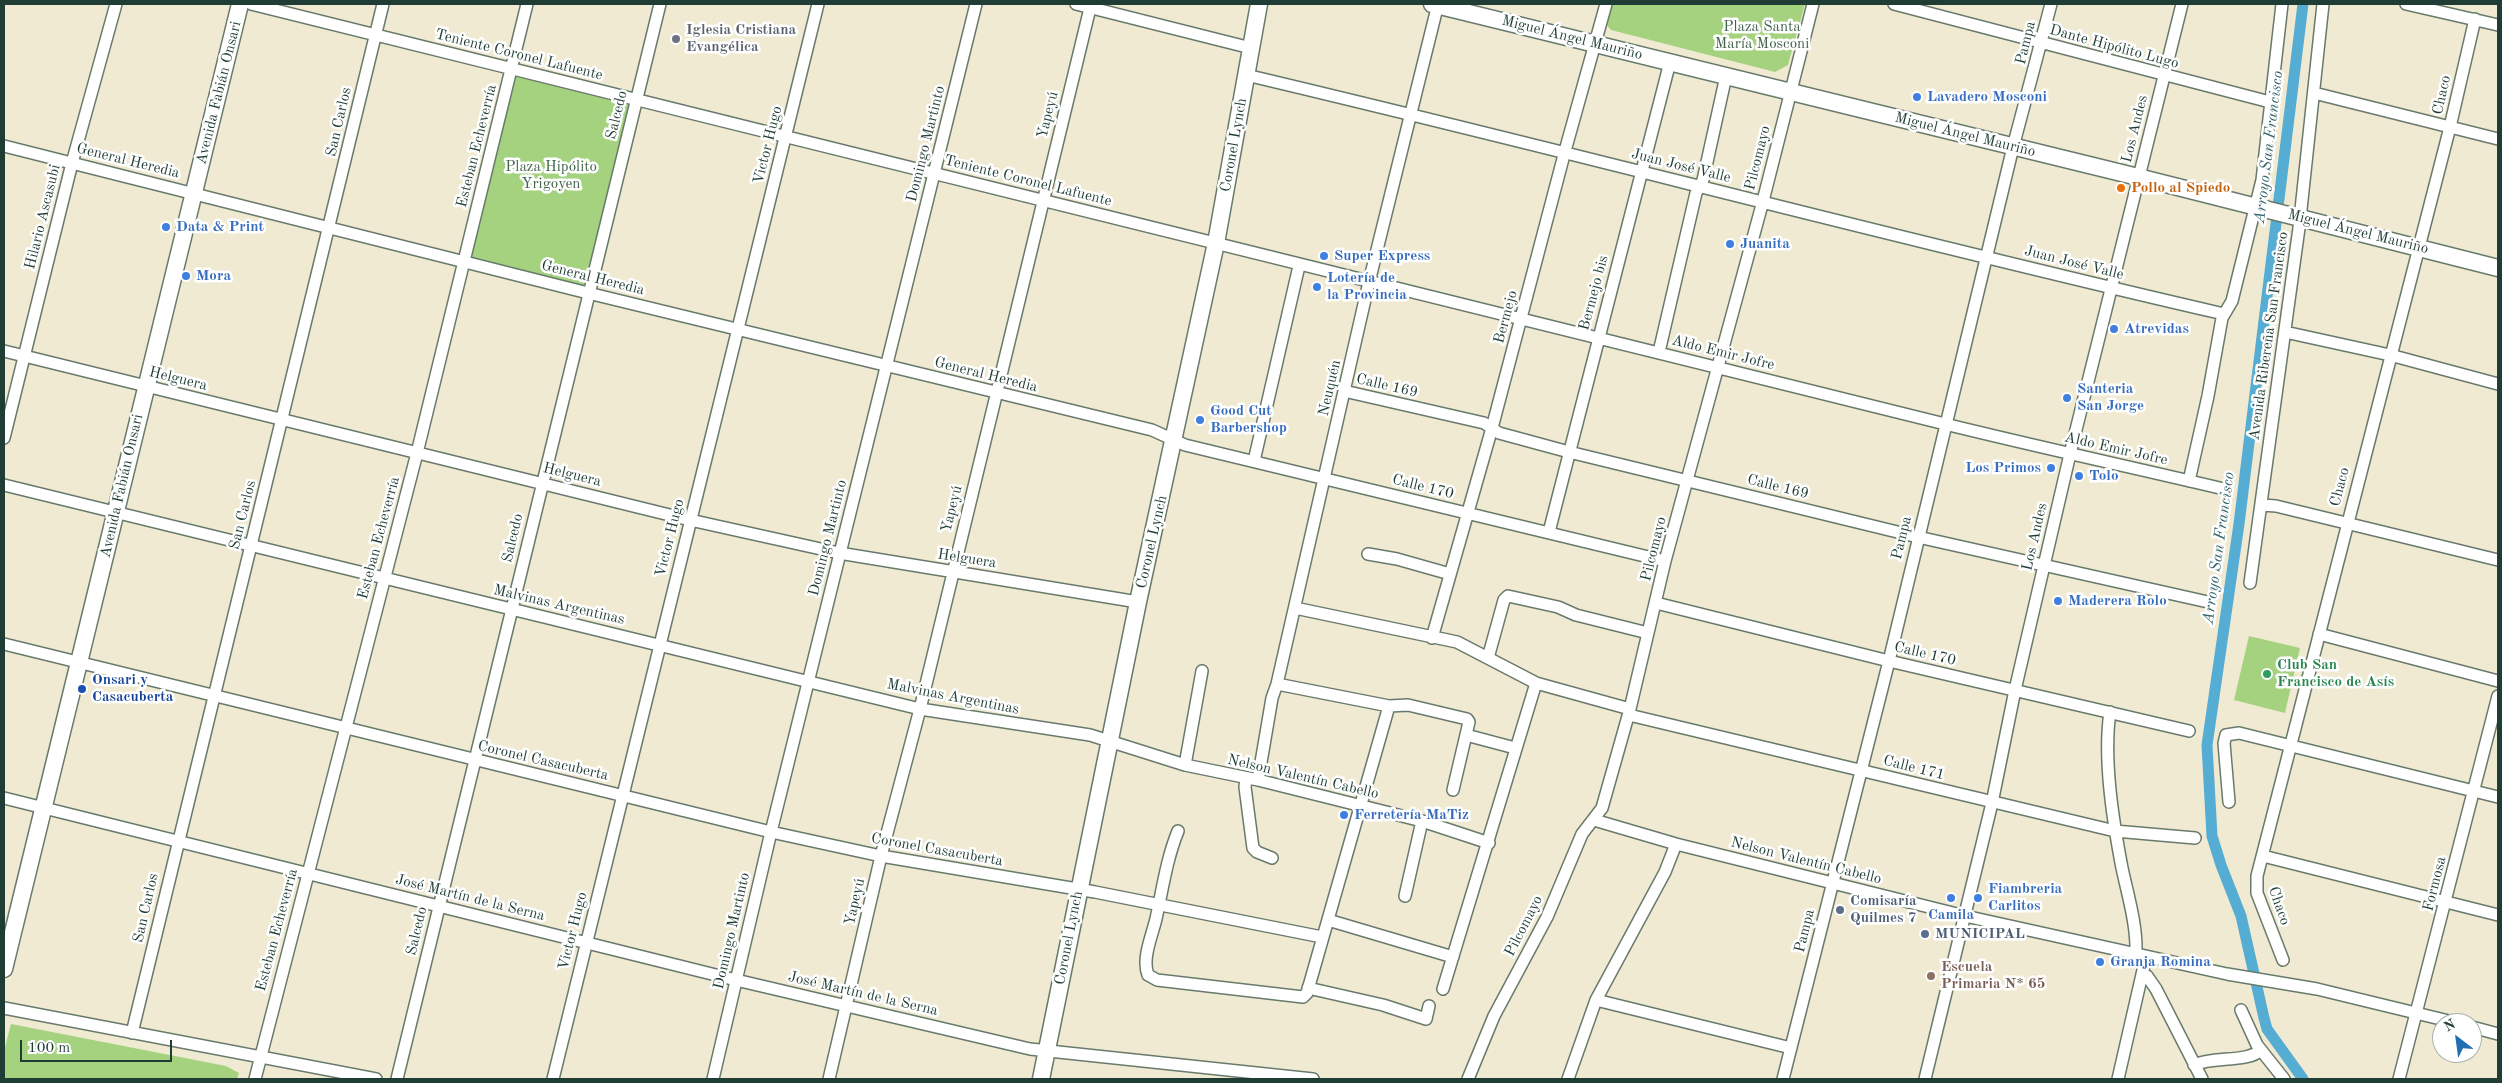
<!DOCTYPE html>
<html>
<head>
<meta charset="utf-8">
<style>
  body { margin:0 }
  #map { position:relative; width:2502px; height:1083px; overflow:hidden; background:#f1ead2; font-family:"Old Standard TT",serif }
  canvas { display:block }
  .frame { position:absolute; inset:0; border:5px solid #1f3d34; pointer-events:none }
  .north { position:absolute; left:2432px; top:1013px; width:50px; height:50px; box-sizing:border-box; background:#fff; border:1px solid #a5b1ae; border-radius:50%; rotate:330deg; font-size:14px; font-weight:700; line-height:20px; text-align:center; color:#1f3d34 }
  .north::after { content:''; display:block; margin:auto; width:18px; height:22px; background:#1f6fb2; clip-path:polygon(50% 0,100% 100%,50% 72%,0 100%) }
  .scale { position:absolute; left:20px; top:1040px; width:152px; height:22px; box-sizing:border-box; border:2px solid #1f3d34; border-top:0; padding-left:6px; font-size:15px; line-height:18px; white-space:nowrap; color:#1f3d34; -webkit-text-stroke:4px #fff; paint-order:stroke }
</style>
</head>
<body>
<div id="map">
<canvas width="2502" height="1083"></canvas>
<div class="frame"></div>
<div class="north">N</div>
<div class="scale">100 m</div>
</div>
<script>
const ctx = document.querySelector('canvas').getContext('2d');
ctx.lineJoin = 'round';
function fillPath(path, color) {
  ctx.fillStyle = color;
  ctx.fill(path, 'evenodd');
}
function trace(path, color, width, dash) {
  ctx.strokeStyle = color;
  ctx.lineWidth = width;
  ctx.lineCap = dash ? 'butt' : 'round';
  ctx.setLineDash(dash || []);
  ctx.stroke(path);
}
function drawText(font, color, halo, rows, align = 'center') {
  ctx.font = font + ' "Old Standard TT",serif';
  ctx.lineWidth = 5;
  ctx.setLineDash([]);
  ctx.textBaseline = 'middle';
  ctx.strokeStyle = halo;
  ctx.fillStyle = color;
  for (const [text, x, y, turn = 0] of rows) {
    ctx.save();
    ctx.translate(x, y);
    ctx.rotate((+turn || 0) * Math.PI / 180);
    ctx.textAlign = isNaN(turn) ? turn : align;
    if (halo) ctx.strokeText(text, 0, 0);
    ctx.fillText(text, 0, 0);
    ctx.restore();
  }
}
fillPath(new Path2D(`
  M1610,4H1805L1788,65L1775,72L1611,30L1606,24Z
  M511,69L636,100L588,293L464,260Z
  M2249,636L2300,648L2285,713L2234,700Z
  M11,1024L226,1066L239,1073L237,1079H4V1051Z`), '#a5d27f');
trace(new Path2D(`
  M2303,4L2239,524L2207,745L2212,836L2221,865L2241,916L2264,1018L2267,1029L2303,1079`), '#56add3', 11);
const street = new Path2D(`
  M251,4C816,144 1381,285 1945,424C2038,447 2131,467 2224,489
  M1076,4L1251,48
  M1894,4L2270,102
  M2406,4L2498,25
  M1246,75C1573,152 1897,239 2224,314
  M2314,93L2498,139
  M4,146L588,293L1152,430L1185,445L1665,561
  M2285,332L2390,355L2498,384
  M4,351L690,520L839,553L1138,602
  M1659,352L1696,193L1703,180L1726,76
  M1344,391L1484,423L1499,433L1569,452L1918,537L2208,602
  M4,438L72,163L116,4
  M1254,461L1299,266
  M2189,481L2208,396L2222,318L2232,301L2262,180L2282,4
  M4,485L920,709L1090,735L1185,765L1258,780L1422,821L1489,843
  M2262,505L2276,506L2498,560
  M1549,532L1670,62
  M1368,554L1397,559L1450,574
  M2250,583L2299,228L2323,4
  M1656,603L1889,661L2189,731
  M1295,608L1457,642L1536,683L1630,709
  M2319,634L2498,681
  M1432,638L1492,428L1565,151L1606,4
  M4,644L771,832L881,856L1095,892L1322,937
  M1488,658L1504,600L1508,596L1558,607L1576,615L1648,633
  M1277,684L1389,706L1408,705L1467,719L1469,722L1453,790
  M2110,712C2103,759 2113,821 2122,868C2128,896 2137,925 2136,954
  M1629,715L2115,831L2195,838
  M1466,735L1515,748
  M1185,765L1202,671
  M1246,779L1245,787L1253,848L1257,852L1272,858
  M1258,780L1272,698L1277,684L1369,282L1438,4
  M4,798L736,980L1030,1049L1313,1079
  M2229,802L2224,743L2226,735L2239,733L2498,797
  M1594,820L1676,844L1965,916L2227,974L2317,989L2457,1023
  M1178,831C1167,858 1163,886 1157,914C1154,932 1141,957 1148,975L1157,980L1303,997L1307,993L1389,706
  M2263,856L2498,915
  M1405,896L1422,821
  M1328,920L1453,957
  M2283,960L2257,893V876L2450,127L2475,19
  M2142,974L2147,976L2156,989L2202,1079
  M1308,988L1383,1005L1426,1019L1429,1006
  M1443,989L1536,683
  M1596,1000L1791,1048
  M4,1008L376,1079
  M2241,1010L2257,1045L2284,1079
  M2472,1027L2498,1034
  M132,1033L383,4
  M2194,1065C2213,1056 2247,1063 2261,1050
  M255,1079L417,453L527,4
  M397,1079L660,4
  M553,1079L818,4
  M713,1079L771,832L976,4
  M829,1079L881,856L920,709L1091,4
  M1468,1079L1494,1016L1547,917L1582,834L1602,808L1630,709L1665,561L1763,201L1813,4
  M1568,1079L1596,1000L1665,872L1676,844
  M1783,1079L1889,661L2013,147L2051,4
  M1925,1079L1992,803L2015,690L2070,454L2182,4
  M2118,1079L2146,957
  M2399,1079L2498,696`);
const secondary = new Path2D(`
  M1432,4L2138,177L2498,268
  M4,969L240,4
  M1041,1079L1138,602L1216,243L1259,4`);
trace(street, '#687a6b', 14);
trace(secondary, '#687a6b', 19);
trace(street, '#fff', 11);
trace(secondary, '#fff', 16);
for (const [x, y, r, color] of [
  [676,39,5,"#6b7280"],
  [1917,97,5,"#3f7fe0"],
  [2121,188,5,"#e8710a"],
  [166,227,5,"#3f7fe0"],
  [1730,244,5,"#3f7fe0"],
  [1324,256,5,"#3f7fe0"],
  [186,276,5,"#3f7fe0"],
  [1317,287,5,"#3f7fe0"],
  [2114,329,5,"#3f7fe0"],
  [2067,398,5,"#3f7fe0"],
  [1200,420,5,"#3f7fe0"],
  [2051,468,5,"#3f7fe0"],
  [2079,476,5,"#3f7fe0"],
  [2058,601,5,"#3f7fe0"],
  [2267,674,5,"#2e9e5b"],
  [82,689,5,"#1a4fb4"],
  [1344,815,5,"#3f7fe0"],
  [1951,898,5,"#3f7fe0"],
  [1978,898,5,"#3f7fe0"],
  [1840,910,5,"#5c6f8a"],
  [1925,934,5,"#5c6f8a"],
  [2100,962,5,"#3f7fe0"],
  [1931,976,5,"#8d6e63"]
]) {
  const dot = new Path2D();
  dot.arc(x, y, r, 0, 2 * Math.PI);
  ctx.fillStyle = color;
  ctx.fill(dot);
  trace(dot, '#fff', 2);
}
drawText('15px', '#406247', '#fff', [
  ["Plaza Santa",1762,27],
  ["María Mosconi",1762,44],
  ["Plaza Hipólito",551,167],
  ["Yrigoyen",551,184]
]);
drawText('bold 15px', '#5b616d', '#fff', [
  ["Iglesia Cristiana",686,30],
  ["Evangélica",686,47]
], 'left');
drawText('15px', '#1f3d34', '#fff', [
  ["Miguel Ángel Mauriño",1572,38,14],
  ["Pampa",2026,43,-76],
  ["Dante Hipólito Lugo",2114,47,15],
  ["Teniente Coronel Lafuente",519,55,14],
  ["Avenida Fabián Onsari",219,93,-76],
  ["Chaco",2442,95,-77],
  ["Salcedo",617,115,-76],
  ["Yapeyú",1048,115,-76],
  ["San Carlos",339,122,-77],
  ["Los Andes",2135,129,-76],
  ["Miguel Ángel Mauriño",1965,135,14],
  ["Domingo Martinto",926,144,-76],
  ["Victor Hugo",768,145,-76],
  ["Coronel Lynch",1234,145,-80],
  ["Esteban Echeverría",477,146,-76],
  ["Pilcomayo",1758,158,-76],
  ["General Heredia",128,161,14],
  ["Juan José Valle",1681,166,14],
  ["Teniente Coronel Lafuente",1028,181,14],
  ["Hilario Ascasubi",43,217,-76],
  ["Miguel Ángel Mauriño",2358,232,14],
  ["Juan José Valle",2074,263,14],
  ["General Heredia",593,278,14],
  ["Bermejo bis",1594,293,-75],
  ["Bermejo",1506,317,-75],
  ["Avenida Ribereña San Francisco",2269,336,-82],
  ["Aldo Emir Jofre",1723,353,14],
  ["General Heredia",986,375,14],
  ["Helguera",178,379,14],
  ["Calle 169",1387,386,13],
  ["Neuquén",1330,388,-77],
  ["Aldo Emir Jofre",2116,449,13],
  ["Helguera",572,475,14],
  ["Avenida Fabián Onsari",122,486,-77],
  ["Calle 170",1423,487,14],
  ["Calle 169",1778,487,14],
  ["Chaco",2340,487,-75],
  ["Yapeyú",952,509,-76],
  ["San Carlos",243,515,-76],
  ["Los Andes",2035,537,-77],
  ["Esteban Echeverría",379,538,-75],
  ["Salcedo",513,538,-77],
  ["Victor Hugo",670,538,-76],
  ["Domingo Martinto",828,538,-76],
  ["Pampa",1902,538,-76],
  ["Coronel Lynch",1152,542,-77],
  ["Pilcomayo",1654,549,-76],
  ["Helguera",967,559,9],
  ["Malvinas Argentinas",559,605,13],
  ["Calle 170",1925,654,13],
  ["Malvinas Argentinas",953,697,11],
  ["Coronel Casacuberta",543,761,13],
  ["Calle 171",1914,768,14],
  ["Nelson Valentín Cabello",1303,777,13],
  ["Coronel Casacuberta",937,850,10],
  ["Nelson Valentín Cabello",1806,861,14],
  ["Formosa",2435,884,-76],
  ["José Martín de la Serna",470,898,14],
  ["Yapeyú",855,902,-77],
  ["Chaco",2279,906,71],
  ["San Carlos",146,908,-77],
  ["Pilcomayo",1524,926,-63],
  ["Esteban Echeverría",277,930,-75],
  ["Salcedo",417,931,-77],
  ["Victor Hugo",573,931,-76],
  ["Domingo Martinto",732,931,-77],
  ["Pampa",1805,931,-76],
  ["Coronel Lynch",1069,938,-79],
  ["José Martín de la Serna",863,994,13]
]);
drawText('bold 15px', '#366cbe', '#fff', [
  ["Lavadero Mosconi",1927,97],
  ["Data & Print",176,227],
  ["Juanita",1740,244],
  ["Super Express",1334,256],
  ["Mora",196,276],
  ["Lotería de",1327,278],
  ["la Provincia",1327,295],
  ["Atrevidas",2124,329],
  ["Santeria",2077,389],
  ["San Jorge",2077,406],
  ["Good Cut",1210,411],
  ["Barbershop",1210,428],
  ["Los Primos",2041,468,"right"],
  ["Tolo",2089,476],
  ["Maderera Rolo",2068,601],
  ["Ferretería MaTiz",1354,815],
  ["Fiambreria",1988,889],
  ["Carlitos",1988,906],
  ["Camila",1951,915,"center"],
  ["Granja Romina",2110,962]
], 'left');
drawText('bold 15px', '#c56008', '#fff', [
  ["Pollo al Spiedo",2131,188]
], 'left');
drawText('bold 15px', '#27864d', '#fff', [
  ["Club San",2277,665],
  ["Francisco de Asís",2277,682]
], 'left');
drawText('bold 15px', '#164399', '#fff', [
  ["Onsari y",92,680],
  ["Casacuberta",92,697]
], 'left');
drawText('bold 15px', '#4e5e75', '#fff', [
  ["Comisaría",1850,901],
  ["Quilmes 7",1850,918],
  ["MUNICIPAL",1935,934]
], 'left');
drawText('bold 15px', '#785e54', '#fff', [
  ["Escuela",1941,967],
  ["Primaria N* 65",1941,984]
], 'left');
drawText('italic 16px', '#32646c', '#fff', [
  ["Arroyo San Francisco",2269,147,-83],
  ["Arroyo San Francisco",2219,548,-82]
]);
</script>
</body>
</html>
